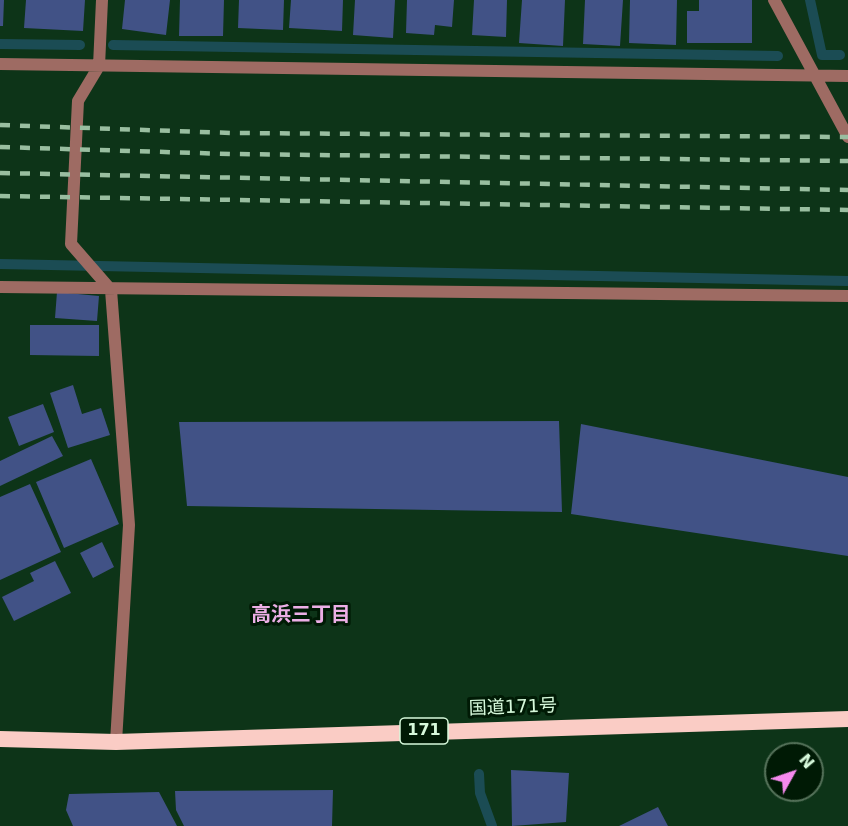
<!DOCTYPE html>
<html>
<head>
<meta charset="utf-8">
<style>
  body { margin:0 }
  #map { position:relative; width:848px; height:826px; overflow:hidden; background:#0d3418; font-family:"DejaVu Sans",sans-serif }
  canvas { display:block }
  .north { position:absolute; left:764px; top:742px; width:60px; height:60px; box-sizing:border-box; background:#001a05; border:2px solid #56735b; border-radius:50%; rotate:50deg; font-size:16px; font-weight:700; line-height:24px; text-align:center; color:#d6f9db }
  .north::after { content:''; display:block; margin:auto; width:21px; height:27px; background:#f589ee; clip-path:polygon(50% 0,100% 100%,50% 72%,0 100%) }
</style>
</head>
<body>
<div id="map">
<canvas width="848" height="826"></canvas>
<div class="north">N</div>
</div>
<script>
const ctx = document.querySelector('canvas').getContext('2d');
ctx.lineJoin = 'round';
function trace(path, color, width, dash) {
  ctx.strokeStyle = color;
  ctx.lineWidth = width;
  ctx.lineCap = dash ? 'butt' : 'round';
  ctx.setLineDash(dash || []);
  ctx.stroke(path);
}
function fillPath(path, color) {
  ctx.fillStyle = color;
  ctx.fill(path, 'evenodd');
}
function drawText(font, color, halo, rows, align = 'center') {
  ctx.font = font + ' "DejaVu Sans","Noto Sans JP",sans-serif';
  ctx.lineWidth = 6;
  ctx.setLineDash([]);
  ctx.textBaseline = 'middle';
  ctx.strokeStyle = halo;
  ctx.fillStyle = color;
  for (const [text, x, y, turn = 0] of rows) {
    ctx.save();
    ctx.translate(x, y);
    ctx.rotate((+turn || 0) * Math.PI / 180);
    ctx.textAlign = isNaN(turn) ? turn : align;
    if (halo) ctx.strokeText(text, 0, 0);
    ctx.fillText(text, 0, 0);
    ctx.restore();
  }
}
trace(new Path2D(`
  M810,0L822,55H840
  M0,44L80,45
  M113,45L778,56
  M0,264L848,281
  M479,774L480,793L492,826`), '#1b4c54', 10);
fillPath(new Path2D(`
  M0,0H4L3,26H0Z
  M26,0H85L83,31L24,28Z
  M125,0H170L166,35L122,29Z
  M180,0H224L223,36H179Z
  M239,0H284L283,30L238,28Z
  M291,0H343L342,31L289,28Z
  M355,0H395L393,38L353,35Z
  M407,0H454L452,27L435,25L434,35L406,33Z
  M474,0H507L506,37L472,35Z
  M522,0H565L563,46L519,43Z
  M585,0H623L620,46L583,44Z
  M630,0H677L676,45L629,43Z
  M699,0H752V43H687V11H699Z
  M57,292L99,296L97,321L55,318Z
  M30,325H99V356L30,355Z
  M73,385L82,414L101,408L110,435L68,448L50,393Z
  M43,404L54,432L19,446L8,417Z
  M559,421L562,512L187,506L179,422Z
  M581,424L848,477V556L571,514Z
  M52,436L63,456L0,486V461Z
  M91,459L119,524L64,548L36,482Z
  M30,484L61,552L0,580V497Z
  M102,542L114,567L93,578L80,553Z
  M55,561L71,593L14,621L2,597L34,581L30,573Z
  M511,770L569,773L566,822L512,826Z
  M333,790L332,826H184L176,810L175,791Z
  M159,792L177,826H73L66,810L69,794Z
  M658,807L668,826H619Z`), '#415286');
trace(new Path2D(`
  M102,0L99,66L78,101L71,244L111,290L129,525L116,742
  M774,0L848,137
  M0,64L848,76
  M0,287L848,296`), '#9e6b63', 12);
trace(new Path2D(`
  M0,739L116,742L848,719`), '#faccc5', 16);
trace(new Path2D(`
  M0,125L232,133L848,137
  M0,147L230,154L848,161
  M0,173L848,190
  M0,196L848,210`), '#99bea0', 4.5, [10, 10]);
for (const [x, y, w] of [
  [424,731,48]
]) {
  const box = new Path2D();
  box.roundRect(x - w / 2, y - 13, w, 26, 4.5);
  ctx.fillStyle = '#001a05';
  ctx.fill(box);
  trace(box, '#d6f9db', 1.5);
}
drawText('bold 16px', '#d6f9db', null, [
  ["171",424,731]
]);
drawText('18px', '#d6f9db', '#001a05', [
  ["国道171号",513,708,-2]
]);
drawText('bold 20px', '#ecafe6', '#001a05', [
  ["高浜三丁目",301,616]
]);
</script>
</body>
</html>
